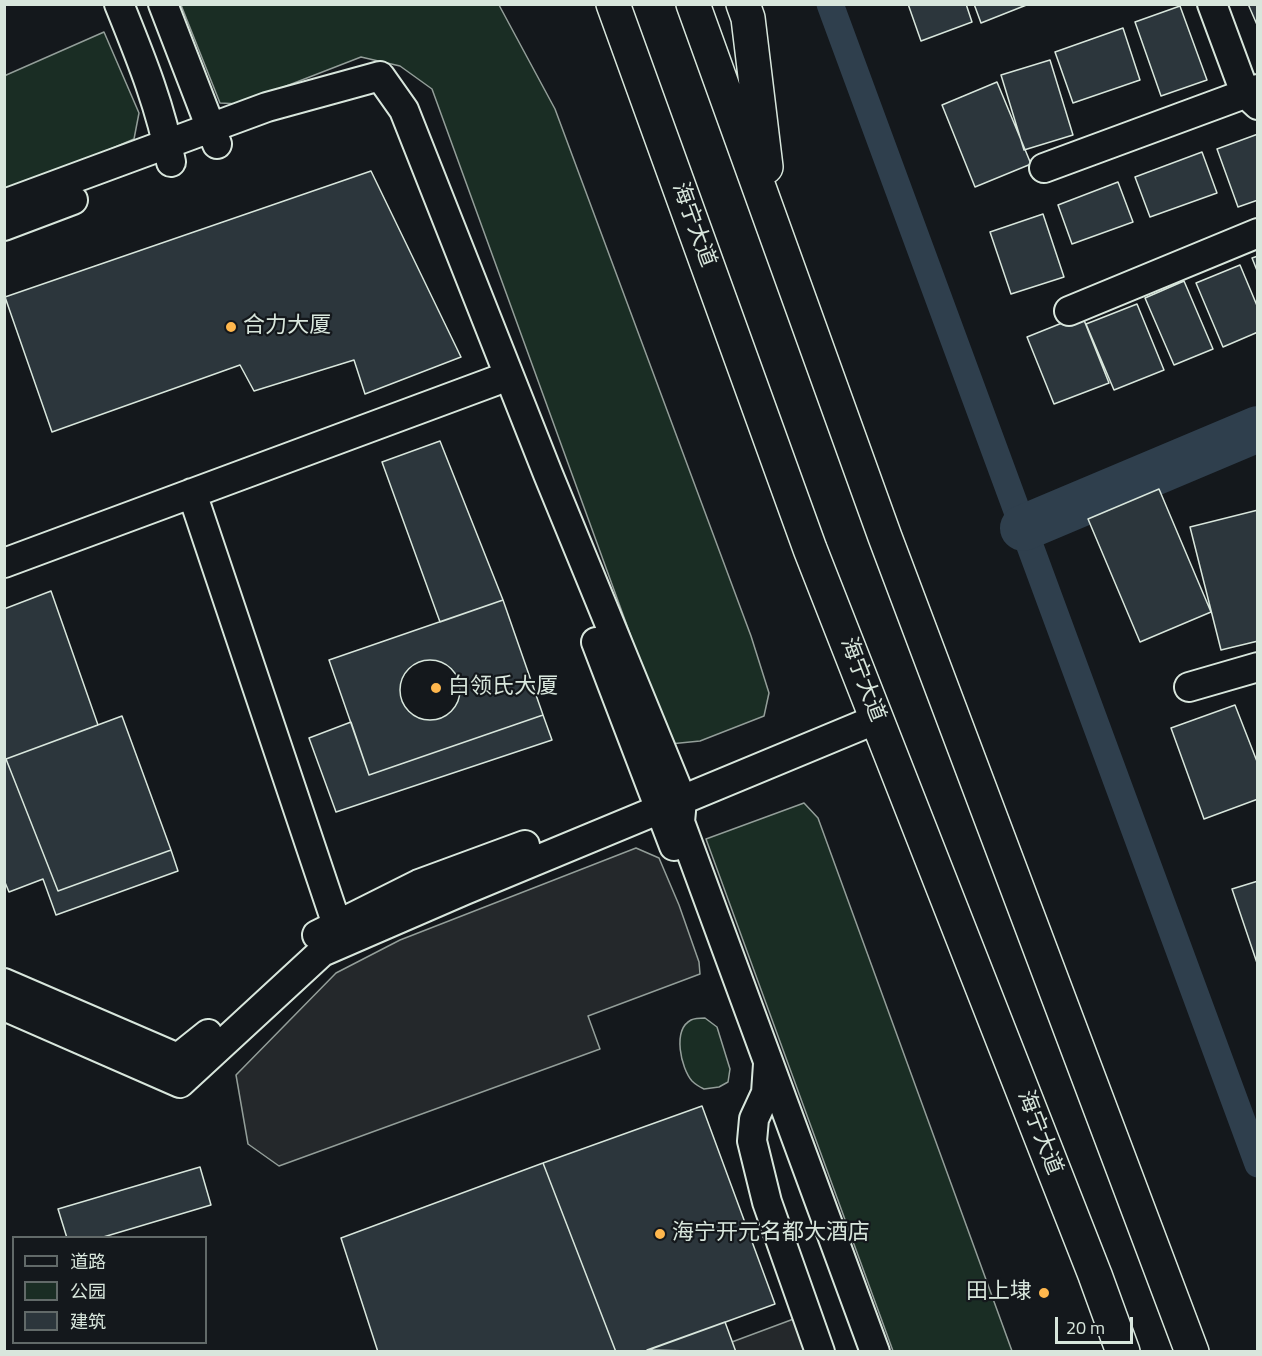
<!DOCTYPE html>
<html>
<head>
<meta charset="utf-8">
<style>
  body { margin:0 }
  #map { position:relative; width:1262px; height:1356px; overflow:hidden; background:#14181c; font-family:"Titillium Web","Noto Sans SC",sans-serif }
  canvas { display:block }
  .frame { position:absolute; inset:0; border:6px solid #d8e6dc; pointer-events:none }
  .legend { position:absolute; left:12px; top:1236px; width:195px; height:108px; box-sizing:border-box; background:#14181c; border:2px solid #626a69; margin:0; padding:8px 10px; list-style:none; font-size:18px; color:#d8e6dc }
  .legend li { display:flex; align-items:center; gap:12px; height:30px }
  .legend b { width:30px; border:2px solid #626a69 }
  .scale { position:absolute; left:1055px; top:1317px; width:78px; height:27px; box-sizing:border-box; border:3px solid #d8e6dc; border-top:0; padding-left:8px; font-size:18px; line-height:21px; white-space:nowrap; color:#d8e6dc; -webkit-text-stroke:4px #14181c; paint-order:stroke }
</style>
</head>
<body>
<div id="map">
<canvas width="1262" height="1356"></canvas>
<div class="frame"></div>
<ul class="legend">
<li><b style="height:8px;background:#14181c"></b>道路</li>
<li><b style="height:16px;background:#1a2d24"></b>公园</li>
<li><b style="height:16px;background:#2c363c"></b>建筑</li>
</ul>
<div class="scale">20 m</div>
</div>
<script>
const ctx = document.querySelector('canvas').getContext('2d');
ctx.lineJoin = 'round';
function fillPath(path, color) {
  ctx.fillStyle = color;
  ctx.fill(path, 'evenodd');
}
function trace(path, color, width, dash) {
  ctx.strokeStyle = color;
  ctx.lineWidth = width;
  ctx.lineCap = dash ? 'butt' : 'round';
  ctx.setLineDash(dash || []);
  ctx.stroke(path);
}
function drawText(font, color, halo, rows, align = 'center') {
  ctx.font = font + ' "Titillium Web","Noto Sans SC",sans-serif';
  ctx.lineWidth = 4.5;
  ctx.setLineDash([]);
  ctx.textBaseline = 'middle';
  ctx.strokeStyle = halo;
  ctx.fillStyle = color;
  for (const [text, x, y, turn = 0] of rows) {
    ctx.save();
    ctx.translate(x, y);
    ctx.rotate((+turn || 0) * Math.PI / 180);
    ctx.textAlign = isNaN(turn) ? turn : align;
    if (halo) ctx.strokeText(text, 0, 0);
    ctx.fillText(text, 0, 0);
    ctx.restore();
  }
}
const green = new Path2D(`
  M181,5H499L555,109L751,636L769,693L764,716L700,741L670,744L432,89L400,66L361,57L240,104L220,103Z
  M104,32L139,113L134,139L5,194L4,76Z
  M804,803L818,818L1012,1351H893L706,839Z
  M705,1018L717,1027L730,1069L728,1082L719,1087L704,1089C700,1087 695,1084 692,1081C681,1068 672,1030 691,1020C695,1018 701,1018 705,1018Z`);
fillPath(green, '#1a2d24');
trace(green, '#939e99', 1.5);
const parking = new Path2D(`
  M636,848L659,858L679,905L699,962L700,974L588,1016L600,1049L279,1166L248,1144L236,1075L336,973L400,940Z
  M807,1314L820,1352H705Z`);
fillPath(parking, '#24282b');
trace(parking, '#939e99', 1.5);
trace(new Path2D(`
  M830,4L1258,1164`), '#2f3f4d', 27);
trace(new Path2D(`
  M1023,528L1258,429`), '#2f3f4d', 46);
const building = new Path2D(`
  M908,4H966L972,22L921,41Z
  M974,4H1029L981,23Z
  M1248,4H1258V27Z
  M1180,6L1207,80L1161,96L1135,22Z
  M1123,28L1140,80L1073,103L1055,52Z
  M1050,60L1073,135L1024,150L1001,75Z
  M997,82L1031,164L975,187L942,105Z
  M1258,134V200L1238,207L1217,149Z
  M1202,152L1217,193L1150,217L1135,177Z
  M371,171L461,357L365,394L354,360L254,391L240,365L52,432L5,297Z
  M1118,182L1133,222L1072,244L1058,205Z
  M1043,214L1064,277L1011,294L990,232Z
  M1258,256V273L1252,258Z
  M1240,265L1258,308V332L1223,347L1196,283Z
  M1184,281L1213,349L1174,365L1145,298Z
  M1137,304L1164,370L1114,390L1086,324Z
  M1082,315L1109,383L1054,404L1027,337Z
  M440,441L503,600L440,622L382,462Z
  M1159,489L1211,612L1140,642L1088,519Z
  M1258,510V641L1221,650L1190,527Z
  M51,591L98,725L6,759L58,891L171,850L178,871L56,915L43,879L9,892L4,880V609Z
  M503,600L543,715L369,775L329,660Z
  M400 690a30 30 0 1 1 60 0a30 30 0 1 1-60 0Z
  M1235,705L1258,764V799L1204,819L1171,728Z
  M543,715L552,740L336,812L309,738L351,722L369,775Z
  M122,716L171,850L58,891L6,759Z
  M1258,881V966L1232,889Z
  M702,1106L775,1304L643,1352H616L543,1163Z
  M543,1163L616,1352H378L341,1238Z
  M200,1167L211,1205L100,1238H67L58,1209Z
  M725,1322L736,1352L647,1350Z`);
fillPath(building, '#2c363c');
trace(building, '#d8e6dc', 1.5);
const minor = new Path2D(`
  M119,4C140,56 161,107 171,162
  M163,4L217,144
  M1212,4L1245,93L1258,105
  M1044,168L1258,89
  M4,204L267,107L380,76L404,110L548,474L682,800L680,822L875,1352
  M4,226L73,200
  M1069,311L1258,233
  M192,493L337,925
  M4,563L495,381
  M596,642L674,846
  M1189,687L1258,667
  M317,935L419,884L525,845
  M4,983L178,1058L208,1034
  M4,1006L180,1083L322,952L465,890L877,719
  M768,1064L766,1093L754,1119L752,1141L767,1202L820,1352`);
const highway = new Path2D(`
  M613,4L810,549L1095,1275L1123,1352
  M693,4L885,537L1192,1352
  M743,4L748,18L766,167`);
trace(minor, '#d8e6dc', 32);
trace(highway, '#d8e6dc', 36);
trace(minor, '#14181c', 28);
trace(highway, '#14181c', 33);
for (const [x, y, r, color] of [
  [231,327,6,"#ffb74d"],
  [436,688,6,"#ffb74d"],
  [660,1234,6,"#ffb74d"],
  [1044,1293,6,"#ffb74d"]
]) {
  const dot = new Path2D();
  dot.arc(x, y, r, 0, 2 * Math.PI);
  ctx.fillStyle = color;
  ctx.fill(dot);
  trace(dot, '#14181c', 2);
}
drawText('22px', '#d8e6dc', '#14181c', [
  ["海宁大道",693,225,70],
  ["海宁大道",862,680,69],
  ["海宁大道",1039,1133,69]
]);
drawText('22px', '#d8e6dc', '#14181c', [
  ["合力大厦",243,327],
  ["白领氏大厦",448,688],
  ["海宁开元名都大酒店",672,1234],
  ["田上埭",1032,1293,"right"]
], 'left');
</script>
</body>
</html>
